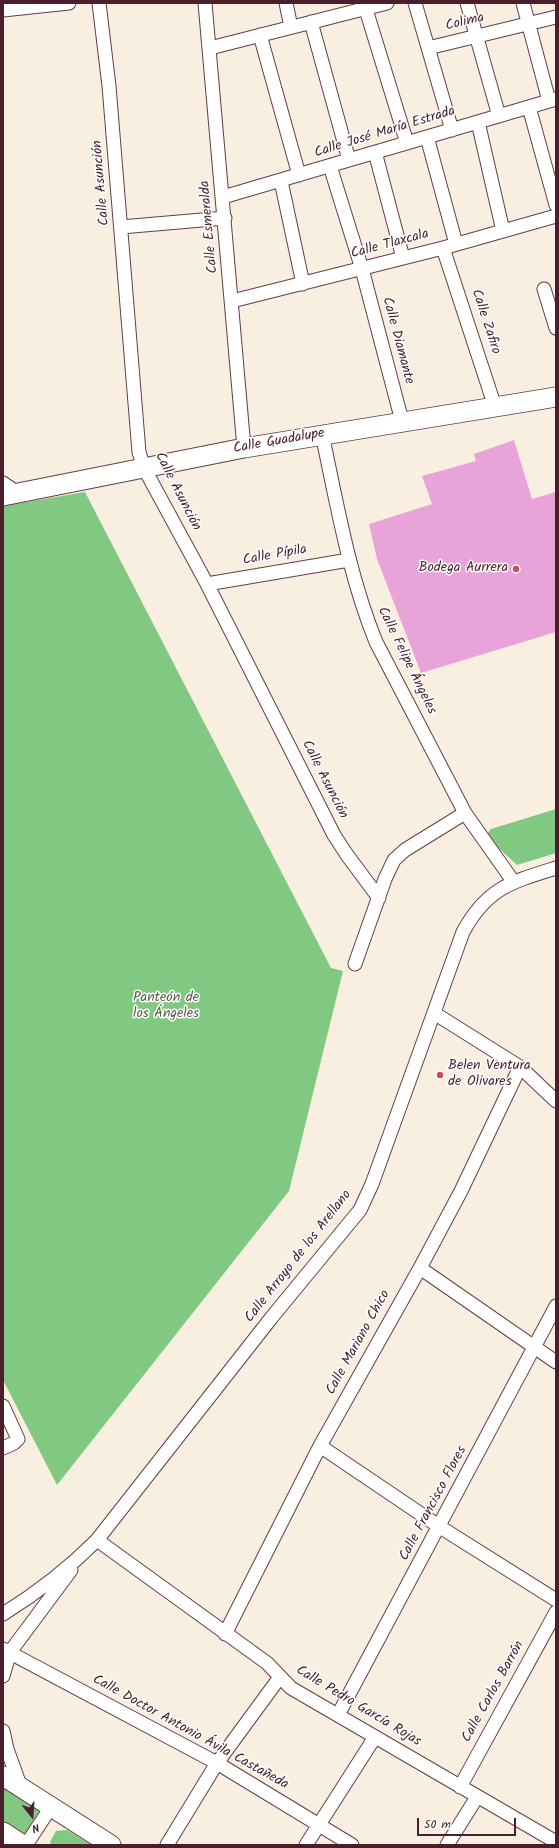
<!DOCTYPE html>
<html>
<head>
<meta charset="utf-8">
<style>
  body { margin:0 }
  #map { position:relative; width:559px; height:1848px; overflow:hidden; background:#f9efe1; font-family:Kalam,sans-serif }
  canvas { display:block }
  .frame { position:absolute; inset:0; border:4px solid #4a1f2b; pointer-events:none }
  .north { position:absolute; left:12px; top:1796px; width:40px; height:40px; -webkit-text-stroke:3px #fff; paint-order:stroke; rotate:163deg; font-size:11px; font-weight:700; line-height:16px; text-align:center; color:#4a1f2b }
  .north::after { content:''; display:block; margin:auto; width:14px; height:18px; background:#4a1f2b; clip-path:polygon(50% 0,100% 100%,50% 72%,0 100%) }
  .scale { position:absolute; left:417px; top:1818px; width:99px; height:18px; box-sizing:border-box; border:2px solid #4a1f2b; border-top:0; padding-left:5px; font-size:12px; line-height:14px; white-space:nowrap; color:#4a1f2b; -webkit-text-stroke:3px #fff; paint-order:stroke }
</style>
</head>
<body>
<div id="map">
<canvas width="559" height="1848"></canvas>
<div class="frame"></div>
<div class="north">N</div>
<div class="scale">50 m</div>
</div>
<script>
const ctx = document.querySelector('canvas').getContext('2d');
ctx.lineJoin = 'round';
function fillPath(path, color) {
  ctx.fillStyle = color;
  ctx.fill(path, 'evenodd');
}
function trace(path, color, width, dash) {
  ctx.strokeStyle = color;
  ctx.lineWidth = width;
  ctx.lineCap = dash ? 'butt' : 'round';
  ctx.setLineDash(dash || []);
  ctx.stroke(path);
}
function drawText(font, color, halo, rows, align = 'center') {
  ctx.font = font + ' Kalam,sans-serif';
  ctx.lineWidth = 3;
  ctx.setLineDash([]);
  ctx.textBaseline = 'middle';
  ctx.strokeStyle = halo;
  ctx.fillStyle = color;
  for (const [text, x, y, turn = 0] of rows) {
    ctx.save();
    ctx.translate(x, y);
    ctx.rotate((+turn || 0) * Math.PI / 180);
    ctx.textAlign = isNaN(turn) ? turn : align;
    if (halo) ctx.strokeText(text, 0, 0);
    ctx.fillText(text, 0, 0);
    ctx.restore();
  }
}
fillPath(new Path2D(`
  M85,492L331,968L343,971L289,1191L57,1485L3,1380V506Z
  M556,809V853L517,865L492,842L487,834L491,829Z
  M3,1787L40,1810L24,1836L3,1822Z
  M67,1830L91,1845H51L50,1842L56,1831Z`), '#81c883');
fillPath(new Path2D(`
  M514,440L532,499L556,492V632L421,673L377,559L369,524L432,504L422,476L476,461L474,454Z`), '#e8a4d9');
const street = new Path2D(`
  M99,3L109,86L139,452L144,468L207,584L334,835L347,855L379,898
  M205,3L244,448
  M286,3L291,27
  M364,3L407,143
  M415,3L452,130
  M467,3L499,116
  M523,3L549,101
  M3,10L69,3
  M311,22L349,160
  M260,35L299,175
  M210,48L387,3
  M428,48L556,17
  M529,107L556,205
  M478,122L503,231
  M427,137L456,244
  M375,152L403,258
  M330,166L362,269L402,421
  M281,181L303,284
  M223,197L556,99
  M121,227L225,218
  M443,248L495,407
  M544,289L556,328
  M232,301L443,248L556,216
  M322,434C337,504 349,576 376,642L465,813L513,881
  M3,483L19,494
  M207,584L349,560
  M355,964L385,879L394,860L405,850L465,813
  M434,1013L520,1067L556,1101
  M420,1268L556,1362
  M3,1406L18,1439L14,1443L3,1448
  M320,1446L440,1527L556,1600
  M97,1540L267,1663L291,1688L556,1842
  M3,1614C37,1593 69,1568 97,1540L272,1317L360,1210L372,1184L463,932C487,888 511,882 556,868
  M225,1634L320,1446L420,1268L461,1191L520,1067
  M3,1649L217,1763L352,1845
  M3,1676L10,1652L71,1570
  M338,1715L556,1306
  M3,1731L7,1749L21,1788
  M460,1787L556,1612
  M26,1845L51,1807
  M167,1845L217,1763L280,1677
  M306,1845L375,1737
  M447,1845L477,1797`);
const secondary = new Path2D(`
  M3,496L244,448L556,397
  M3,1776L111,1845
  M3,1832L23,1845`);
trace(street, '#643e46', 15);
trace(secondary, '#643e46', 21);
trace(street, '#fff', 13);
trace(secondary, '#fff', 19);
for (const [x, y, r, color] of [
  [516,569,4,"#d1495b"],
  [440,1075,4,"#d1495b"]
]) {
  const dot = new Path2D();
  dot.arc(x, y, r, 0, 2 * Math.PI);
  ctx.fillStyle = color;
  ctx.fill(dot);
  trace(dot, '#fff', 1.5);
}
drawText('14px', '#4a1f2b', '#fff', [
  ["Colima",465,23,-13],
  ["Calle José María Estrada",385,133,-17],
  ["Calle Asunción",102,183,-95],
  ["Calle Esmeralda",210,227,-95],
  ["Calle Tlaxcala",390,245,-15],
  ["Calle Zafiro",485,322,72],
  ["Calle Diamante",397,341,75],
  ["Calle Guadalupe",279,442,-10],
  ["Calle Asunción",177,492,63],
  ["Calle Pípila",275,556,-10],
  ["Calle Felipe Ángeles",406,661,64],
  ["Calle Asunción",324,780,63],
  ["Calle Arroyo de los Arellano",299,1257,-52],
  ["Calle Mariano Chico",359,1343,-61],
  ["Calle Francisco Flores",434,1504,-62],
  ["Calle Carlos Barrón",494,1692,-61],
  ["Calle Pedro García Rojas",358,1707,31],
  ["Calle Doctor Antonio Ávila Castañeda",190,1733,29]
]);
drawText('14px', '#4a1f2b', '#fff', [
  ["Bodega Aurrera",508,569],
  ["Belen Ventura",448,1067,"left"],
  ["de Olivares",448,1083,"left"]
], 'right');
drawText('14px', '#5d5a4a', '#fff', [
  ["Panteón de",166,999],
  ["los Ángeles",166,1015]
]);
</script>
</body>
</html>
